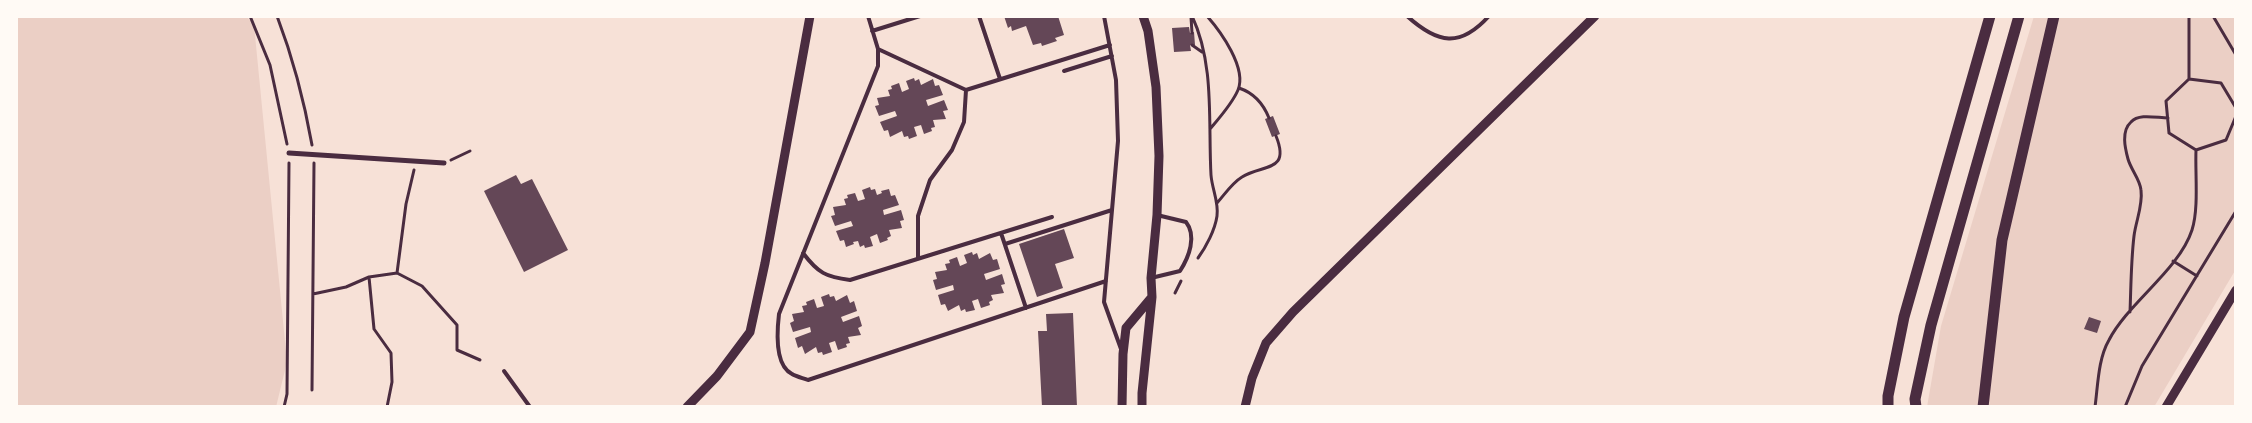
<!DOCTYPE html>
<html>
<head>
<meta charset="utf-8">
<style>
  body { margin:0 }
  #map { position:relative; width:2252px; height:423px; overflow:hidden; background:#f7e1d7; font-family:"Varela Round",sans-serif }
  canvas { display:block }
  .frame { position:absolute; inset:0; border:18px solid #fffaf5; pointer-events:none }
</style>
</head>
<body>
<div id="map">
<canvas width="2252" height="423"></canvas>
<div class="frame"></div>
</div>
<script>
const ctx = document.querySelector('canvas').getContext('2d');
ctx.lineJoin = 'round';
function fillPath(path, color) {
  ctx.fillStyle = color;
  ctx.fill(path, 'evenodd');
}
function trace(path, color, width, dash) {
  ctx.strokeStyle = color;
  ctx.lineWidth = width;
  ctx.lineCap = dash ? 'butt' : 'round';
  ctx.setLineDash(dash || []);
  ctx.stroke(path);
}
fillPath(new Path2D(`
  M16,16H246L254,25L287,362L276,407H16Z
  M2034,16H2236V269L2154,407H1927L1941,326Z`), '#ebcfc5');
fillPath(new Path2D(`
  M1004,16H1058L1064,35L1055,38L1057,41L1042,46L1041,43L1033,45L1026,26L1012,31L1011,26L1008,28Z
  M1189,27L1190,33L1194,32L1195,45H1190L1191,51L1174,52L1172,28Z
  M914,78L915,81L919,79L921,85L933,79L935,86L939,85L943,95L926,100L928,106L944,100L948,110L943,111L946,119L933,120L935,127L931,128L932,131L924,134L921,125L914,127L917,136L909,139L908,136L904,137L902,131L890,137L888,130L884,131L880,122L897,116L895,111L879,116L875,106L879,105L877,98L890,96L888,90L892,89L891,86L899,83L902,92L909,89L906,81Z
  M1273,116L1280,134L1272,137L1265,119Z
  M516,175L521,184L532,179L568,250L524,272L484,191Z
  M870,187L871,190L875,189L877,195L882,193L881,191L889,189L891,196L895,195L899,205L883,210L884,215L901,210L904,220L900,221L902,228L889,230L891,236L887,238L888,240L880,243L877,234L870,237L873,246L865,248L864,245L860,247L858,241L853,242L854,244L846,247L844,240L840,241L836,231L853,226L851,221L835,226L831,216L835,215L833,207L846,205L844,199L848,198L847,195L855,193L858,201L865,199L862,190Z
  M1064,229L1074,258L1055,264L1063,288L1037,297L1019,244Z
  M972,252L973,255L977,253L979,259L990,253L993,260L997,259L1000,269L984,274L986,280L1002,274L1005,284L1001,285L1004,293L991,295L993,300L989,302L990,305L981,308L978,299L972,301L975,310L966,312L965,309L961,311L959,305L948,311L945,304L941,305L938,295L954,290L953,285L936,290L933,280L937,279L935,272L947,270L945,264L950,263L949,260L957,257L960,266L967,263L964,255Z
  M829,294L830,297L834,296L836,301L847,295L850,303L854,301L857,311L841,317L843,322L859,316L862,326L858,328L861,335L848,337L850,343L846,344L847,347L838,350L835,341L829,343L832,352L823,355L822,352L818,353L816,347L805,354L802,346L798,348L795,338L811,332L810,327L793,332L790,323L794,321L792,314L804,312L802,306L807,305L806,302L814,299L817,308L824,306L821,297Z
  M1073,313L1077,407H1042L1038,331H1047L1046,314Z
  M2089,317L2101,321L2097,333L2084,329Z`), '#644757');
trace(new Path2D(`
  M250,16L270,65L287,144
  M277,16C293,58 304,100 312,145
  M1192,16C1215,65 1208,122 1211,175C1212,189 1219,202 1217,216C1215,230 1206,247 1198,258
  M1207,16C1221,32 1247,68 1238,90C1232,104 1220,117 1210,129
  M2189,16V79
  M2213,16L2236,55
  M1191,17L1192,33
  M1192,45L1202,52
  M1239,88C1254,93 1263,103 1269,118
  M2236,108L2221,83L2189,79L2166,101L2169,133L2196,150L2226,140L2236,116
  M451,160L470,151
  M1217,203C1225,194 1232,183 1242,177C1262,164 1291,173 1276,136
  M2173,261L2197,276
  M397,273L406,204L414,170
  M369,277L374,329L391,353L392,382L387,407
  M1175,293L1181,281
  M313,294L346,287L369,277L397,273L422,286L457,325V350L480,360
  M2130,312C2131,287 2131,261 2134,236C2136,220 2143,206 2141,190C2140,179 2131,170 2128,159C2125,148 2121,131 2131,122C2139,113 2157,118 2168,118
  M312,390L314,163
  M284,407L287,394L289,163
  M2095,407C2098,385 2098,359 2109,340C2128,303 2179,270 2192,230C2199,208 2195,174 2196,150
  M2125,407L2142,366L2236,211`), '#4a2c40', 3);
trace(new Path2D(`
  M868,16L878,49V66L779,314C777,331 774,365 792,374C797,377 803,378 808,380L1106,281
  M979,16L1000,79
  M1104,16L1116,80L1118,141L1104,302L1121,349
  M1407,16C1438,44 1460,48 1489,16
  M872,31L920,16
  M878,49L966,90L1110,45
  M1064,71L1112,56
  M1001,233L1026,308
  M1005,244L1112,210
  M803,253C818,273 826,277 850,280L1052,217
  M918,259V216L930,180L952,150L964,122L966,90
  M1151,278L1180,271C1189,257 1197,236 1186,222L1157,215
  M504,371L530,407`), '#4a2c40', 4);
trace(new Path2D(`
  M289,153L444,163`), '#4a2c40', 5);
trace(new Path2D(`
  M687,407L717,376L750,332L765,263L810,16
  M1122,407L1123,354L1126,328L1152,297
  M1142,407V393L1152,297L1151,278L1157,215L1159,156L1156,87L1148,31L1143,16
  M1245,407L1252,378L1266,343L1293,312L1595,16
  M2166,407L2236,290`), '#4a2c40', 9);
trace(new Path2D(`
  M1888,407V396L1904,317L1990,16
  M1916,407L1915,399L1931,325L2019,16
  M1983,407L2002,240L2054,16`), '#4a2c40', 11);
</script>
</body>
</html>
